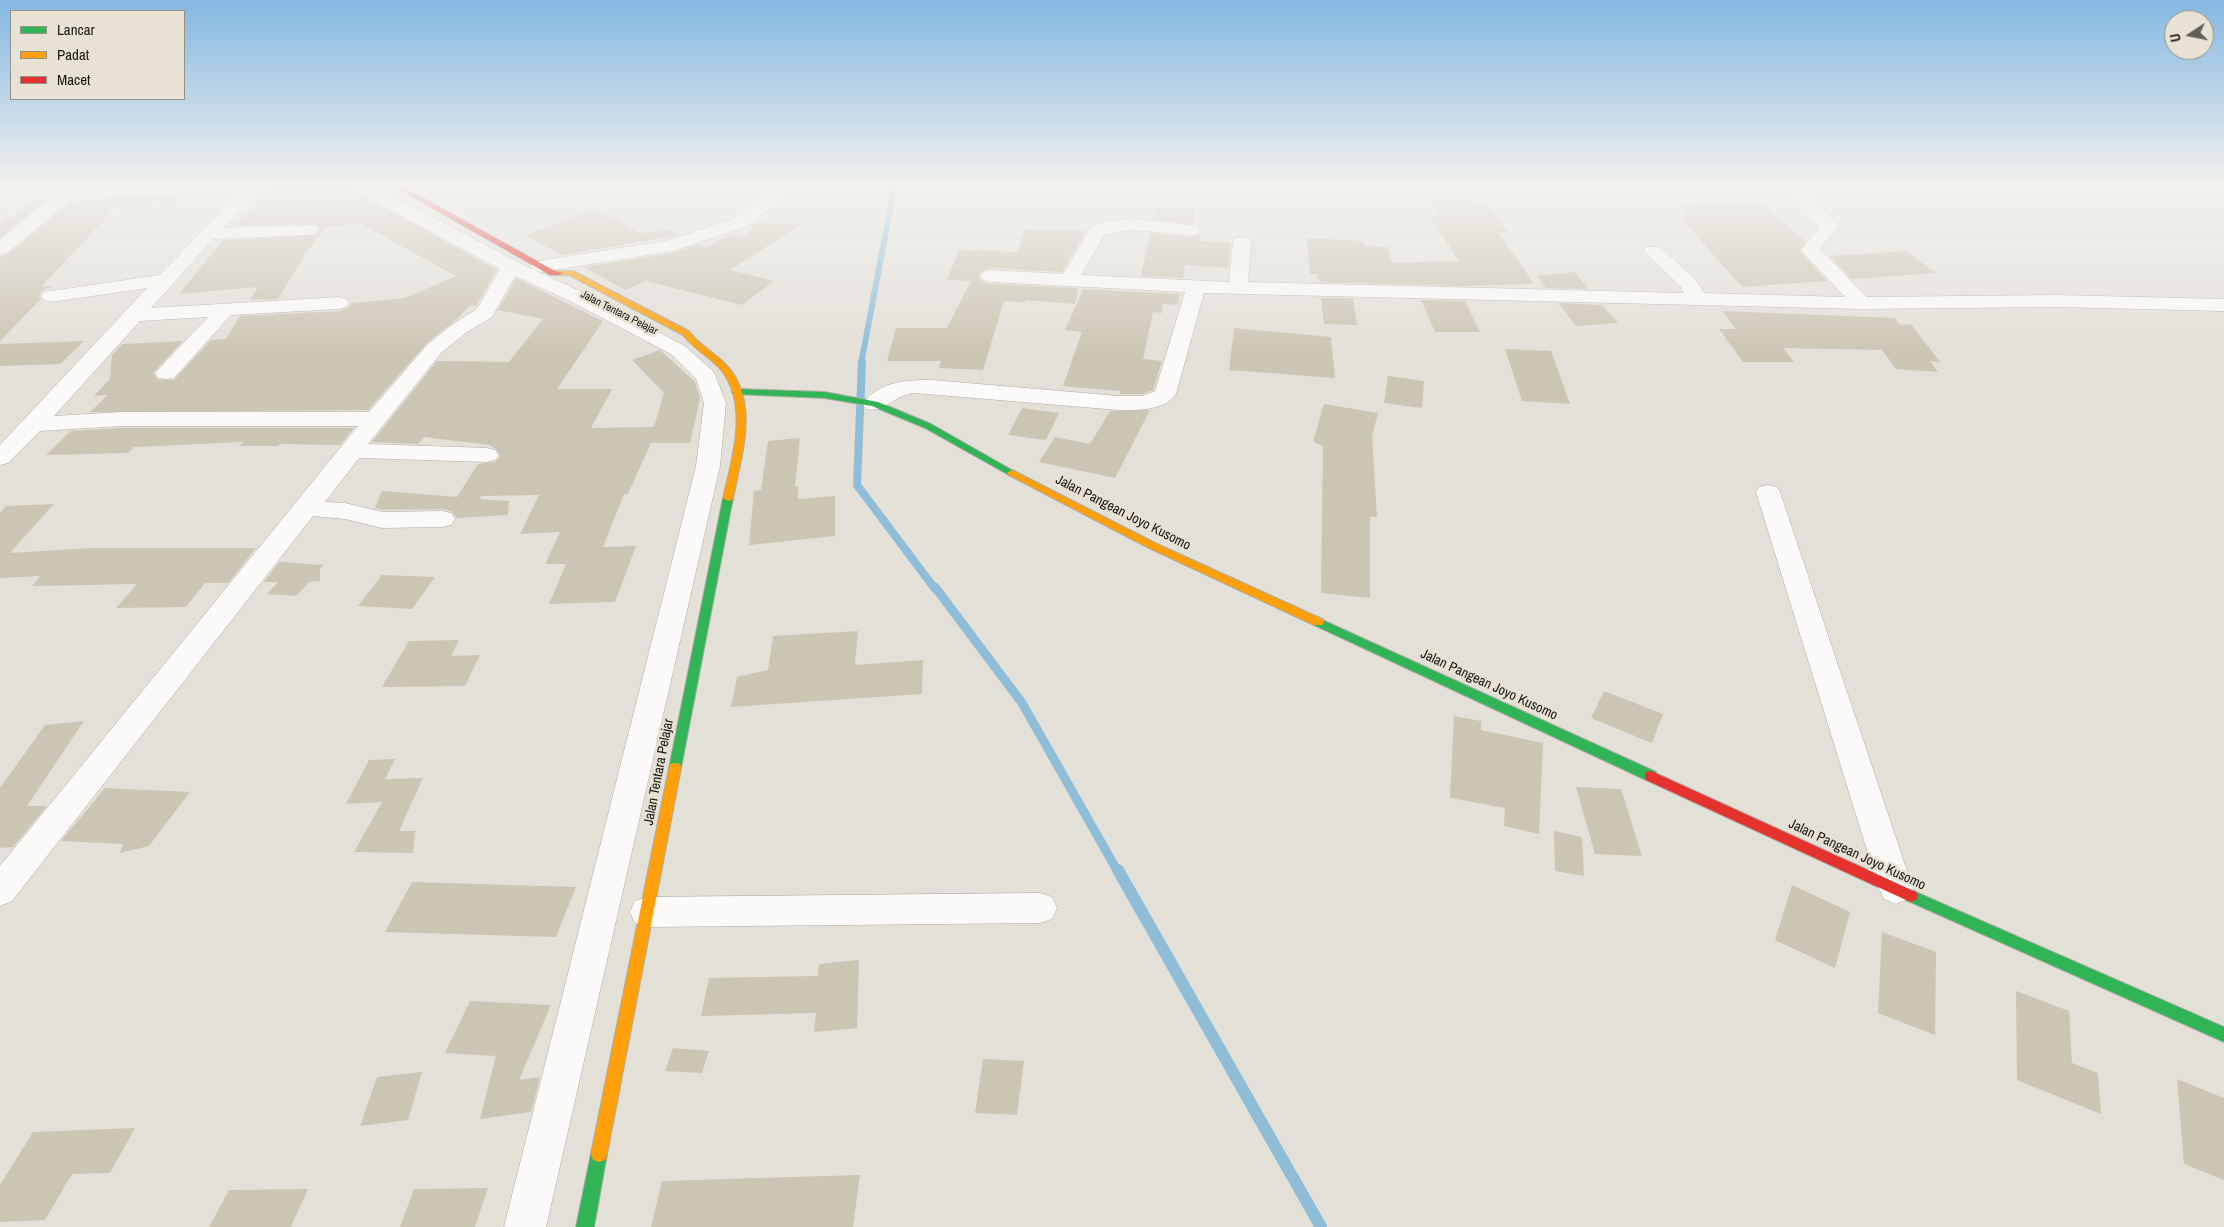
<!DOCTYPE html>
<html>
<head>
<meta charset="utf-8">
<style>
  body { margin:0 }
  #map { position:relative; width:2224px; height:1227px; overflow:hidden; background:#e3e0d8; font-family:"Archivo Narrow",sans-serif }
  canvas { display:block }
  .legend { position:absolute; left:10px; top:10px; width:175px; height:90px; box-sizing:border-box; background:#e7e2d4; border:1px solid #959187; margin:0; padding:6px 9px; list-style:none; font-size:15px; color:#191813 }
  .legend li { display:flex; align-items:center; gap:10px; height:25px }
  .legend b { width:25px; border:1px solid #959187 }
  .north { position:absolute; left:2164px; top:10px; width:50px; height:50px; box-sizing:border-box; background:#e7e2d4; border:1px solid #959187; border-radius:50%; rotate:259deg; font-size:14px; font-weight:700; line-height:20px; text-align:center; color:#191813 }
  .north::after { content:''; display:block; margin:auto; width:18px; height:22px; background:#605e58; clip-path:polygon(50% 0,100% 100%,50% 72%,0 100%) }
</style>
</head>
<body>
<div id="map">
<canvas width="2224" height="1227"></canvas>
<ul class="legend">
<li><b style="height:6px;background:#30b455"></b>Lancar</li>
<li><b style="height:6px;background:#ff9f0a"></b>Padat</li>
<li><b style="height:6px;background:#e5322d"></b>Macet</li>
</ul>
<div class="north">U</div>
</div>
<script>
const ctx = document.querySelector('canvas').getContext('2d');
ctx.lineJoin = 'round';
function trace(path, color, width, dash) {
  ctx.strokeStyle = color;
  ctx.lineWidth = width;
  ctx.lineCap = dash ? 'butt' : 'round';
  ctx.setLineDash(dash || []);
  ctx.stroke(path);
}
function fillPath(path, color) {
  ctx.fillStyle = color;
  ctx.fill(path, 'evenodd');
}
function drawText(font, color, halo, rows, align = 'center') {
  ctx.font = font + ' "Archivo Narrow",sans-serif';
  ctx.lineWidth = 5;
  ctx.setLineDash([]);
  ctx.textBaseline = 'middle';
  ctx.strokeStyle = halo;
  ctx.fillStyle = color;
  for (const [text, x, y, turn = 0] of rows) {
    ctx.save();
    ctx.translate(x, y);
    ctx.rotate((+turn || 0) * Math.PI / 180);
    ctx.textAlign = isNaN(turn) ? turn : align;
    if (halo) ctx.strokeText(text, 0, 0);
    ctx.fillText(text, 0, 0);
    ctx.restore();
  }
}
trace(new Path2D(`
  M861,364L895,184`), '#8fbcd7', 6);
trace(new Path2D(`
  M862,362L857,485L935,589`), '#8fbcd7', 8);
trace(new Path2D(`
  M935,587L1022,703L1118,872`), '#8fbcd7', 9);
trace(new Path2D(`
  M1118,870L1321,1227`), '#8fbcd7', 12);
fillPath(new Path2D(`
  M58,184H126L53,188Z
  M273,184H342L497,270L476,306L470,305L457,319L427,343L368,410L90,412L108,395L94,396L110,379L112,355L122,344L183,341L153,373L158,380H174L211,340L226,339L240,316L340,311L348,308L351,303L405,298L456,276L361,224L326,227L305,254L278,299L250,300L258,287L179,294L223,240L318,235L320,229L316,224L310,223L235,226Z
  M1466,190L1475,204H1488L1508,233H1499L1534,284L1463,286L1319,282L1318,274H1310L1307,238L1363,241L1365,246L1388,247L1392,263L1459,261L1429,215H1439L1424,191Z
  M177,196V203L118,205L41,287L54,286L42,291L39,296L41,299L0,341V257L8,254L72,201Z
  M43,202L0,238V224L31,203Z
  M1761,203L1806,242L1800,251L1827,281L1742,287L1680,217H1689L1678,205Z
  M1156,207L1193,208L1194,224L1153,219Z
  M595,209L642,233L669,230L680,235L562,255L525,235Z
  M754,223L802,224L730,270L774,281L742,305L646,281L625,290L584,267L673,253L699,244L706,248L730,234L746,238Z
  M1024,230L1086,231L1062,272L990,268L982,271L978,277L982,282L990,284L1078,288L1075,304L1026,300L1025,302L1004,301L983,370L939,368L941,361H887L896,328H947L971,281L947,280L959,250L1018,252Z
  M1150,233L1191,237L1200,233L1199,241L1231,243L1228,268L1185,265L1183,278L1141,276Z
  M1906,251L1936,273L1852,279L1829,256Z
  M1574,272L1589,289L1546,288L1537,276Z
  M516,278L603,321L557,389H612L591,428L654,427L664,393L632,360L660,350L695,382L700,398L690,443H651L628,494H624L603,547L636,546L615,602L549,604L566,564H545L560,532L520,534L539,495L481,496L480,499L509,501L508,515L457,518L451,511L442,509L382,510L375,508L382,491L457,497L478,464L495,462L500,456L496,449L490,445L424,437L418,444L372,442L437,361L509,362L543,319L498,310Z
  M1083,289L1180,294L1178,305L1163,304L1162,313L1153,312L1143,359L1162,361L1153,390L1143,394H1120L1121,391L1063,386L1082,332L1065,330Z
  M1321,298H1353L1357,325L1324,324Z
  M1421,300L1465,301L1480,332H1435Z
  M1558,303L1602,305L1618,323L1576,326Z
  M1722,311L1895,318L1900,325L1911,324L1940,362L1930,361L1938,372L1896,369L1882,350L1783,348L1794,362H1743L1719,329H1736Z
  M1234,328L1331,337L1335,378L1229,370Z
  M84,341L60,364L0,366V344Z
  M1505,349L1551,351L1570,404L1522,401Z
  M1388,376L1424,381L1422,408L1384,403Z
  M1324,404L1378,413L1372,436L1377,517H1370V598L1321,593L1323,446L1313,442Z
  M1022,408L1059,413L1046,440L1008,435Z
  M1150,410L1115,478L1039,462L1055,437L1090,444L1110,411Z
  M122,428H354L340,445L280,444L278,446H239L243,442L134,447L128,453L46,455L71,431Z
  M800,438L795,487L798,486V499L835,496V536L749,545L754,491L761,490L768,441Z
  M54,504L10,553L91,548H256L228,583H205L186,607L116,608L137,584L32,586L40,576L0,578V513L6,506Z
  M279,562L323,565L320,569V581L309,582L296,596L267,594L278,582H264Z
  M382,575L435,577L412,609L358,606Z
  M858,631L855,665L923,660L922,694L731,707L737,677L768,670L773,636Z
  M459,640L451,656L480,655L465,686L382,687L409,641Z
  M1604,691L1663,714L1652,743L1591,718Z
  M1454,716L1481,721V730L1543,743L1539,834L1504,826L1505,808L1450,798Z
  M84,721L27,806H47L13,847L0,848V788L45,725Z
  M395,759L385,779L423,778L399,831H415L413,853L354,852L382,802L346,804L369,760Z
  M1576,787L1621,789L1642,856L1595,854Z
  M105,788L190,792L149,846L120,853L123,844L61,841Z
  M1554,831L1582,837L1584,876L1555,871Z
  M412,882L576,887L556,937L385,932Z
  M1792,885L1850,912L1835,968L1775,940Z
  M1882,932L1936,952L1935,1035L1878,1013Z
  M859,960L857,1028L814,1032L816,1013L701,1016L709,978L818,976L819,964Z
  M2016,991L2069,1011L2072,1063L2098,1073L2101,1114L2017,1080Z
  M470,1001L551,1005L519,1080L540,1077L531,1112L480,1119L496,1056L445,1053Z
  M673,1048L709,1051L702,1073L665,1071Z
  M983,1059L1024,1061L1017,1115L975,1113Z
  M422,1072L408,1120L360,1126L377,1077Z
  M2177,1079L2224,1098V1180L2184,1164Z
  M135,1128L110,1173L72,1174L45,1220L0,1222V1185L33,1132Z
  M860,1175L853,1227H651L662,1181Z
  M488,1188L475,1227H400L414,1189Z
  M308,1189L291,1227H209L229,1190Z`), '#cbc5b4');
const street = new Path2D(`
  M166,184H264L224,228L310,225L316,226L319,230L316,234L310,235L213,239L151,308L339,297L346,299L349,303L346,307L339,309L231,315L174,378L166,379L158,378L155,373L208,317L140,321L54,416L122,412H369L428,344L453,324L477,309L500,269L350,188L348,184H369L533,270L531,266L533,262L670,240L733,219L773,189L775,184H792L786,196L745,227L673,251L540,272L534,270L582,292L685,346L714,372L726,403L720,466L546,1227H504L696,466L704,403L696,379L671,354L568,300L515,276L492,317L467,332L442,352L368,444L487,448L495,450L499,455L495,460L487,462L359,458L325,502L345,503L382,512L442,511L451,513L455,519L451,525L442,527L382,528L345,519L313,516L12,901L0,906V866L358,426H122L40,431L8,463L0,465V445L147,288L51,302L44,300L41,296L44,292L160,275L240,191L71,199L7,253L0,255V240L48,200L0,202V192Z
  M1782,184H1799L1835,222L1838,226L1820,249L1867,297L2056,295L2224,299V311L2056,307L1862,309L1204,293L1176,394C1164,411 1137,410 1119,410L915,393C894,394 885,414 866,409L863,404C879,381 906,380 932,380L1119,396H1143L1155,391L1185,292L990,282L983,280L980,276L983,272L990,270L1063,274L1092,226L1107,221L1131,219L1191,225L1197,226L1200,230L1197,234L1191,235L1131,230L1105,234L1081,275L1229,282L1233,242L1235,238H1249L1251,242L1248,282L1684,293L1681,287L1644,251L1646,247H1660L1696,280L1704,293L1845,297L1801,250L1820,227Z
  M1768,485L1777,487L1780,492L1913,889L1908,899L1896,904L1884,899L1879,889L1756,492L1759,487Z
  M1040,893L1052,897L1057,908L1052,919L1040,923L647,927L635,923L630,912L635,901L647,897Z`);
const fast = new Path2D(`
  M737,389L824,392L878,402L931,424L1017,473L1012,476L1009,475L925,428L872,406L824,398L734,394L732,392Z
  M728,495L733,498L681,768L680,772L675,773L670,772L669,768L723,498Z
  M1318,618L1656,772L1657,776L1656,780L1651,781L1646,780L1314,625L1312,622L1314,619Z
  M1911,890L2224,1027V1042L1906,900L1904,896L1906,892Z
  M599,1146L605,1148L607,1154L594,1227H576L591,1154L593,1148Z`);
const slow = new Path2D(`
  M556,271H573L689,331C700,346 717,354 728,367C754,397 746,440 738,474C736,483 735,493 732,500L728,501L723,498C732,459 749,407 722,371C711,357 694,350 683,335L569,275H556Z
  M1012,470L1155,543L1322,619L1324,622L1322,625H1314L1147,547L1009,475L1007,473Z
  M675,763L680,764L681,768L607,1154L605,1160L599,1162L593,1160L591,1154L669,768L670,764Z`);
const jam = new Path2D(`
  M390,184H398L555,271L563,273L559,275H550Z
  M1651,771L1916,892L1918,896L1916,900L1911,902L1906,900L1646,780L1645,776L1646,772Z`);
trace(street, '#aeaca6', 1);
trace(fast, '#aeaca6', 2);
trace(slow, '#aeaca6', 2);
trace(jam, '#aeaca6', 2);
fillPath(street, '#fbfaf9');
fillPath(fast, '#30b455');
fillPath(slow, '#ff9f0a');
fillPath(jam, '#e5322d');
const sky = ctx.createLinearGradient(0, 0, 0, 356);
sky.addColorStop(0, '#84b7e1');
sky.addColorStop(0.52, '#f2f1ed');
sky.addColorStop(1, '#f2f1ed00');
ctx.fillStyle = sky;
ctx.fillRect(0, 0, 2224, 356);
drawText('11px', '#191813', '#e7e2d4', [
  ["Jalan Tentara Pelajar",619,313,27]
]);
drawText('14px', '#191813', '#e7e2d4', [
  ["Jalan Pangean Joyo Kusomo",1123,513,27],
  ["Jalan Pangean Joyo Kusomo",1489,685,25],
  ["Jalan Tentara Pelajar",659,772,-79],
  ["Jalan Pangean Joyo Kusomo",1857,855,25]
]);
</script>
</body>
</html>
